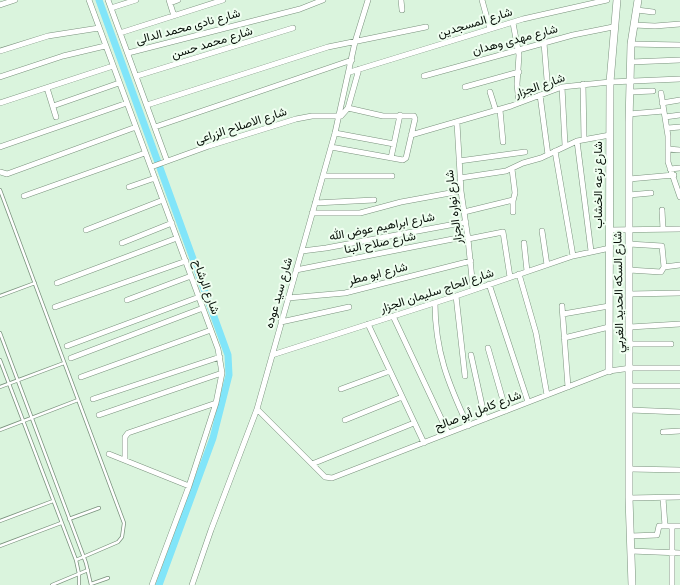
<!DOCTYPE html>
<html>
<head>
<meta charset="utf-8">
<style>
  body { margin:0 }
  canvas { display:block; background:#daf4dd }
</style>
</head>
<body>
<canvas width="680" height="585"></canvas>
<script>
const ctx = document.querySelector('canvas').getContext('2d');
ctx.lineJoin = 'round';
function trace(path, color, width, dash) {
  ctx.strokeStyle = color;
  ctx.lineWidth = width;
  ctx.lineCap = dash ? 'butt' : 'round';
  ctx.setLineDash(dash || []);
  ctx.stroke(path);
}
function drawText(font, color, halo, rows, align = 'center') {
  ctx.font = font + ' "Zilla Slab",Vazirmatn,serif';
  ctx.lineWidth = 4;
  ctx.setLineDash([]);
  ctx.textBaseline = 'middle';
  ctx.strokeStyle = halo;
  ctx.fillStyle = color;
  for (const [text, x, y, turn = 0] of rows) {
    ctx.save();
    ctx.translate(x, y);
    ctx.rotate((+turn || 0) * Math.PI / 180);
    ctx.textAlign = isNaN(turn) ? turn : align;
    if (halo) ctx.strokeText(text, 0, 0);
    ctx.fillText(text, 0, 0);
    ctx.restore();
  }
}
trace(new Path2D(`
  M99,0L228,355L229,375L213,438L159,585`), '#81e5f9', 7);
const lane = new Path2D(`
  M0,190L124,523L122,537L118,542L76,560
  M0,296L35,283
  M0,333L86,563L91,585
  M0,360L76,560L79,574V585
  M0,387L64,363
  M0,430L78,400
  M69,519L99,508
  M0,521L53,501
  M0,546L61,523
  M91,584L108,578
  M52,585L88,570`);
const street = new Path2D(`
  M89,0L218,349L222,373L216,403L189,486L152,585
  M108,0L167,161
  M169,0L174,16
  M401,0L402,10
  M482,0L490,29
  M170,3L178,0
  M0,5L15,0
  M111,8L136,0
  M637,10L653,12
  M513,23L519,55L517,84L519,103
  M634,25L655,26L680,24
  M120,33L223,0
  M544,43L548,92
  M631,44L680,45
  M0,51L48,36L99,28
  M128,53L300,9L323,0
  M631,62L680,60
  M350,72L523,19L607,0
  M137,76L293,28
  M424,76L573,35L613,27
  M0,77L63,56L105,46
  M583,84L584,139
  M465,87L519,72
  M562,87L565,145
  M47,88L56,117
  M490,92L496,111
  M630,92L653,91
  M661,93L668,136V162L680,197
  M540,95L548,155
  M0,103L113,66
  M662,103L680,100
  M147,105L328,47L426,27
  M53,106L119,83
  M500,110L503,142
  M629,114L664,111
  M665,117L680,115
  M457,123L461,191L468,239L473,289
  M155,127L352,60
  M668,128L680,127
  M335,133L394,144
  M411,135L511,106L562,87L610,82L680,79
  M577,141L591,251
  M0,147L127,103
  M331,147L403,160L406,158L415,119L414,116H383L348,108
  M668,149L680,150
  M555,151L573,256
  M391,158L400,115
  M459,161L525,152
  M151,167L209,146L296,119L312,116H341L348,108L359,69
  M512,169L515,193L513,201V212
  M670,169L680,168
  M0,172L7,174L136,127
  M323,176H392
  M460,178L506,171L523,163L541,158L577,141L610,135
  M629,179L674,175
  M129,187L155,178
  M629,195L651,193
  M24,196L145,153
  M315,203L374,200
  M662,210L663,229
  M464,212L513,200
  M312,213H360L401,202L461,191
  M86,230L163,200
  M609,230L680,229
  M542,231L547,265
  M468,239L503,232L510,277
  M122,243L172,223
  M524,243L527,271
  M629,244L662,246L664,267L661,272L629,270
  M302,251L326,248L466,222
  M664,267L680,265
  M296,270L468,236
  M519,274L536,333L547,395
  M57,283L177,238
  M489,284L528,402
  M630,294L680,293
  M456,296L465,376
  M288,298L345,293L471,261
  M127,300L191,276
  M435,303C435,351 448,383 468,426
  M562,306L568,387
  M55,307L186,261
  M563,314L609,306
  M393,316L448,433
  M281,322L349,307
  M368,324L424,443
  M630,327L680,324
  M564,338L609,327
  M630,344H671
  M67,346L199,297
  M488,348L506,411
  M272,355L456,296L573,256L610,248
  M471,355L485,419
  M71,358L203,308
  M81,377L211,330
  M631,386H680
  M341,389L390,371
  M93,399L220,357
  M257,409L325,477L332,478L609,371L631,368H680
  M630,410L680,412
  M99,415L222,373
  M345,420L402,397
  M663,432L680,431
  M109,454L189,486
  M125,460V437L128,433L216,403
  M312,464L414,423
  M630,469L680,470
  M629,498L680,497
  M663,498L665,526
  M631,536L657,535L659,526H680
  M631,551L680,553
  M192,585L211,530L257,409L335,133L355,42L368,0
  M672,585V526`);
const secondary = new Path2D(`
  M609,371L610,82L617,0
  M632,585L629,498V122L631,44L638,0`);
trace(lane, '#7a927d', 4);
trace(street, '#7a927d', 6);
trace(secondary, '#7a927d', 8);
trace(lane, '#fff', 2.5);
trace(street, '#fff', 5);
trace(secondary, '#fff', 7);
drawText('12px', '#071008', '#effef0', [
  ["شارع المسجدين",475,23,-17],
  ["شارع نادى محمد الدالى",188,27,-15],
  ["شارع مهدى وهدان",515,40,-15],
  ["شارع محمد حسن",212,43,-17],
  ["شارع الجزار",540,86,-19],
  ["شارع الاصلاح الزراعى",241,126,-18],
  ["شارع ترعه الخشاب",599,185,-90],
  ["شارع نواره الجزار",454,207,-97],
  ["شارع ابراهيم عوض الله",382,227,-11],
  ["شارع صلاح البنا",380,243,-11],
  ["شارع ابو مطر",378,274,-14],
  ["شارع الرشاح",206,287,70],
  ["شارع الحاج سليمان الجزار",437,291,-18],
  ["شارع السكه الحديد الغربي",619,292,-91],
  ["شارع سيد عوده",279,293,-74],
  ["شارع كامل أبو صالح",478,411,-21]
]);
</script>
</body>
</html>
